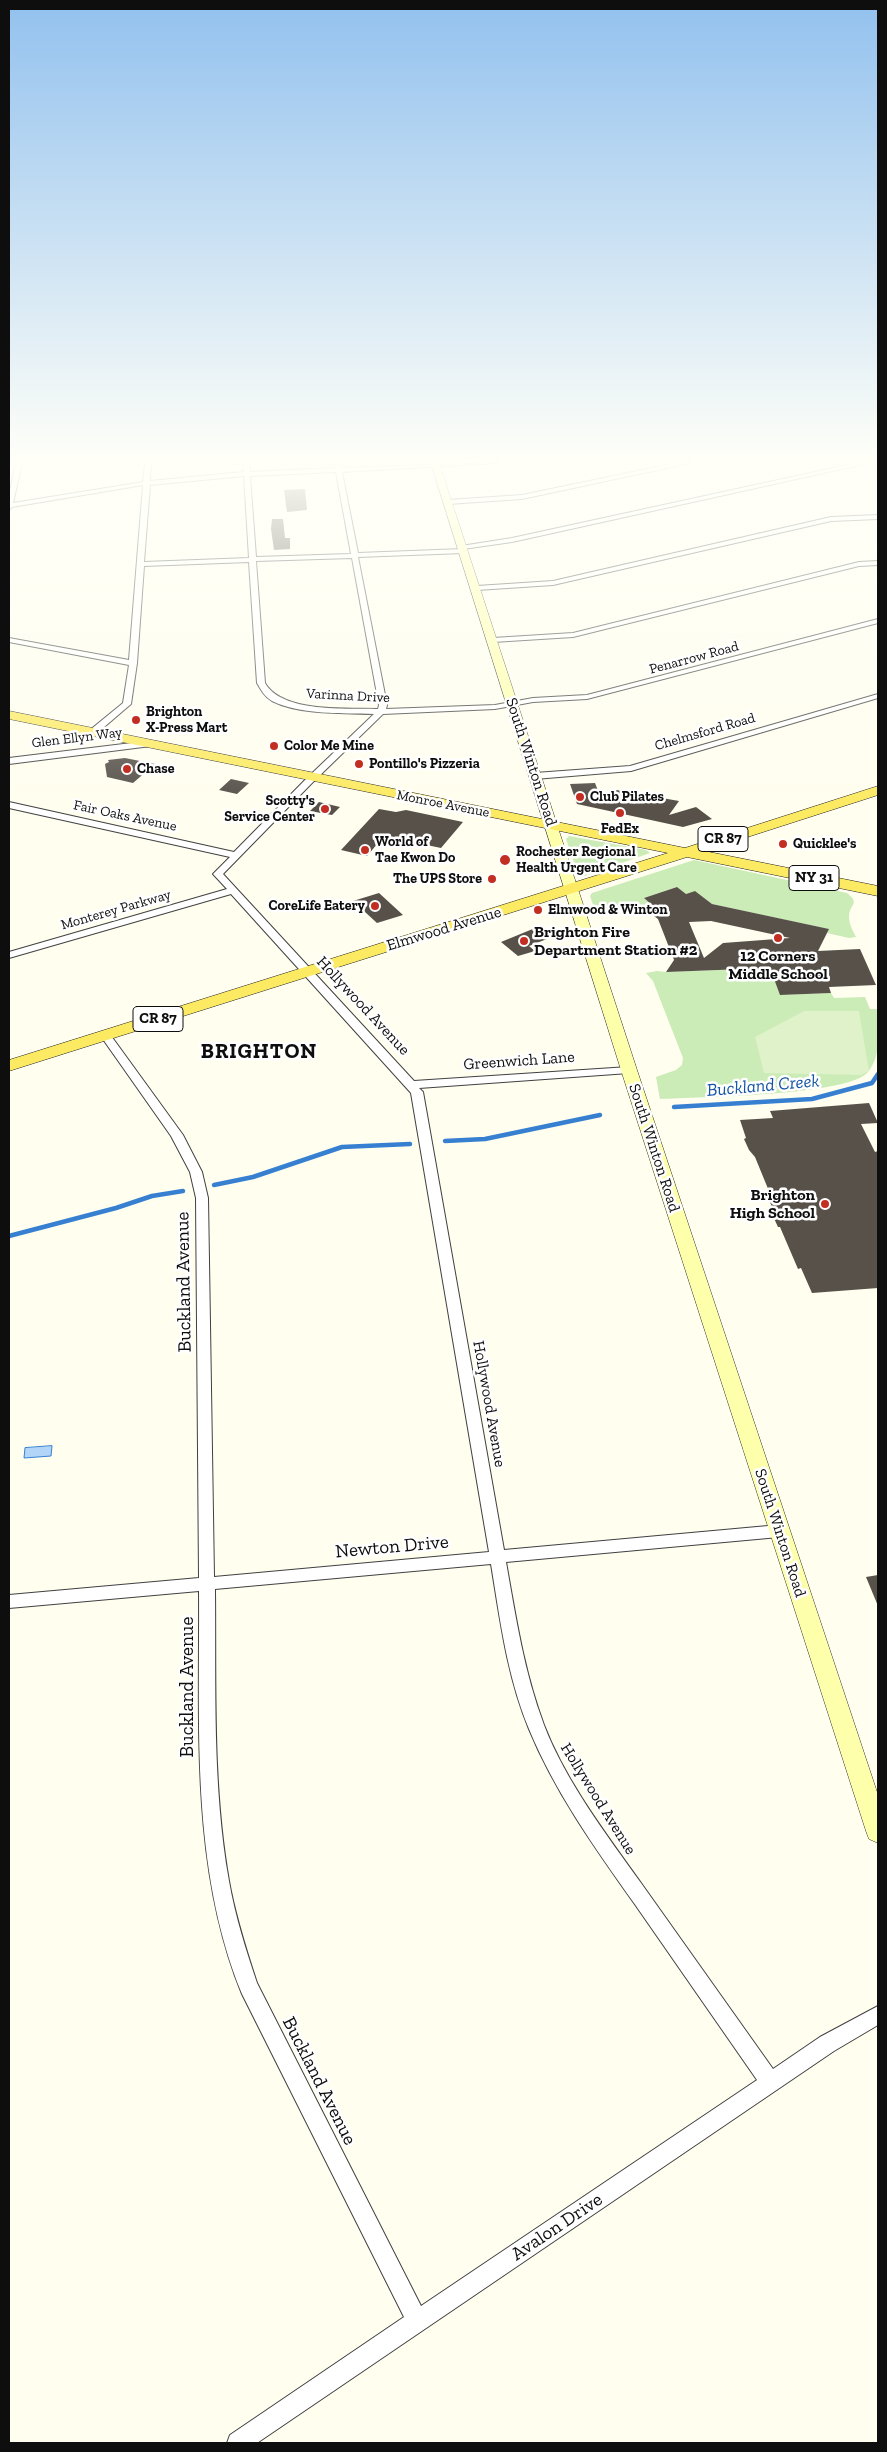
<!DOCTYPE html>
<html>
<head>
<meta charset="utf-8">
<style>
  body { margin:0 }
  #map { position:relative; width:887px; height:2452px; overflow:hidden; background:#fffeef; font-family:"Zilla Slab",serif }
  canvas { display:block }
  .frame { position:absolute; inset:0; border:10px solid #0e0e0e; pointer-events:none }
</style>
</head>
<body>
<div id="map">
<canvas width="887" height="2452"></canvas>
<div class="frame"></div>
</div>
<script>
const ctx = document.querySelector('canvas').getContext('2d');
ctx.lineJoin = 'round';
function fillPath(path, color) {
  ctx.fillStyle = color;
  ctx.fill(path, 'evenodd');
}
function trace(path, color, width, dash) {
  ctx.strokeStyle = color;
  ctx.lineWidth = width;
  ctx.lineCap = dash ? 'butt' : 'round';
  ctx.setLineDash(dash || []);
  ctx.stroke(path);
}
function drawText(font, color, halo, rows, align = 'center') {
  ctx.font = font + ' "Zilla Slab",serif';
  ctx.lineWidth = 5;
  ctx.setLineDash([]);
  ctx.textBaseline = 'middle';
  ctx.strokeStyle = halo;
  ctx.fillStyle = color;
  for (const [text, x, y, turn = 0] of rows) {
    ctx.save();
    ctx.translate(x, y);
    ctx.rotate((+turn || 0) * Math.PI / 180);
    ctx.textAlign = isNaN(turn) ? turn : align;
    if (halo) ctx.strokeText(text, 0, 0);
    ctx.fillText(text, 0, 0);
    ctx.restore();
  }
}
fillPath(new Path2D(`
  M569,836L646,850L650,853L582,877L578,874L566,839Z
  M694,860L847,893C861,904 849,904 849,917C849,924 853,931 856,937L849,938L827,933L828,929L712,904L695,891L686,894L677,887L644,898L652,905C641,908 631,906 620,909C611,911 607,915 597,916L590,896L592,893Z
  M770,968L781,995L831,993L834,998L865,997L870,1009H878C878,1030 882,1055 868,1072C848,1096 697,1097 660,1099L656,1077L676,1070L682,1065L683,1058L653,981L646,973L657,971L666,972Z`), '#cbebb7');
fillPath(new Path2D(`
  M804,1011H859L869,1071L861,1075L764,1073L755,1037Z`), '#dff2c9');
const water = new Path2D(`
  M52,1446L51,1456L24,1458L25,1448Z`);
fillPath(water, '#b2d5f8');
trace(water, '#3780d1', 1);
trace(new Path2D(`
  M674,1107L812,1099L872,1083L878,1074
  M445,1141L485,1139L600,1115
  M214,1185L253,1177L342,1147L410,1144
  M9,1236L116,1208L152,1196L183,1191`), '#3780d1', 4.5);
fillPath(new Path2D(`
  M305,489L307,510L287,512L284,490Z
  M272,519H283L285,538H290V549L274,550L271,529Z
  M125,758L155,764L133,783L107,777L105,764L109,762L108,760Z
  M231,779L249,783L237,794L219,790Z
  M595,783L602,801L611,789L679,801L669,815L696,807L712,819L683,827L577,804L570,784Z
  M319,802L340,807L332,815L310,811Z
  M379,809L396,812L406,810L463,822L441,848L384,836L367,856L341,850Z
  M677,887L686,894L695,891L712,904L829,929L818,951L860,949L876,985L829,987L831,993L780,995L770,968L666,972L674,960L658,919L643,908L652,905L644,898ZM711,921L790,938L723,943L704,958L689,922Z
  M379,893L403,915L377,923L353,901Z
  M540,926L552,935L545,938L547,939L529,946L535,951L518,956L501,942Z
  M869,1103L878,1123L861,1124L875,1152L878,1151V1288L812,1293L801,1268L798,1269L780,1227H778L771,1212H774L768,1197L771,1196L755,1157L749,1150L744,1139L746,1138L740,1120L773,1118L770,1111Z
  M878,1575V1606L866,1577Z`), '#57514a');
const minor = new Path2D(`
  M16,463H22L13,503L143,482L145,463H151L150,481L244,472L243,463H249L250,472L335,468L334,463H340L341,468L497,463L342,472L358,553L463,549L460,547L461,546L512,538L856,463H869L512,542L463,549L467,551L464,553L358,557L387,705L386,709L495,705L533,698L587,695L878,619V623L587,699L533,702L495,709L383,714L311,784L223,874L414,1081L629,1067L635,1070L629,1073L419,1088L423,1092L504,1550L779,1525L784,1527L787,1531L784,1535L779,1537L506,1562C516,1618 524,1672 544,1725C566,1782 606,1834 641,1883C685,1945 729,2007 773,2069L820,2037L878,2006V2025L834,2051L257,2443H227L230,2435L404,2317L242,1994C190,1867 200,1725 199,1591L9,1608V1595L199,1578L196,1198L190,1172L171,1136L100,1035L101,1033H109L183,1135L202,1172L208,1198L214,1577L489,1552L411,1093L231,894L9,958V952L227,889L213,874L230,857L9,808V802L234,852L305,780L374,714C344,713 300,715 272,701C265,697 261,690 257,683L249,562L144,566L137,663L131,704L96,734H90V730L123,703L129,665L9,642V638L129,660L143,485L12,507L9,510V495ZM336,472L351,554L256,557L250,476ZM244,476L249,558L144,562L150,485ZM352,558L379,705L378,709C347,708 282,713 265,683L256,561ZM491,1564C500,1619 507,1676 529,1729C555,1792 595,1848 634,1903C675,1962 716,2021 757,2080L421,2306L257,1983C246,1950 235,1916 229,1881C212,1785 216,1686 215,1589Z
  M676,463H690L522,499L448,504L445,502L448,500L522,495Z
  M878,515V519L831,521L553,585L477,590L473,588L477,586L553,581L831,517Z
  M878,561V565L859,566L573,637L493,642L489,640L493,638L573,633L859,562Z
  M878,694V698L631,771L535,779L531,776L535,773L630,766Z
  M148,741L152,744L151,746L9,764V758Z`);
const secondary = new Path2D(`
  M431,463H439L637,1070L878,1795V1843L869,1839L866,1831L621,1070Z`);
const primary = new Path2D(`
  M9,711L685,848L878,786V795L704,851L878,886V896L687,857L9,1071V1060L668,853L9,719Z`);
trace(minor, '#414141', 2);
trace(secondary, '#303030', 1);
trace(primary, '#1f1f1f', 1);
fillPath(minor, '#fff');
fillPath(secondary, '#feffaa');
fillPath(primary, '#fcea62');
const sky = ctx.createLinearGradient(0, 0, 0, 807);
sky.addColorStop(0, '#92c1ee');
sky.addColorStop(0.57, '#fffff8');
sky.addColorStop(1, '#fffff800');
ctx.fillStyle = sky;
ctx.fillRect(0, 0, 887, 807);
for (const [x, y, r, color] of [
  [136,720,5,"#c22e22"],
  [274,746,5,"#c22e22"],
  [359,764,5,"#c22e22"],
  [127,769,5,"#c22e22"],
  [580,797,5,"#c22e22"],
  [325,809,5,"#c22e22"],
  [620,813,5,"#c22e22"],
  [783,844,5,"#c22e22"],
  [365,850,5,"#c22e22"],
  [505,860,6,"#c22e22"],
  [492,879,5,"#c22e22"],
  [375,906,5,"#c22e22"],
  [538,910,5,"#c22e22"],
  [778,938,5,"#c22e22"],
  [524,941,5,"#c22e22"],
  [825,1204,5,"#c22e22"]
]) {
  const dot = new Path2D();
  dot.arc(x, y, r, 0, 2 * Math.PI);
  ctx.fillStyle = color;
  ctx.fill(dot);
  trace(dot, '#fff', 2);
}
drawText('14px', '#0e0e0e', '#fff', [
  ["Penarrow Road",694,658,-15],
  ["Varinna Drive",348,696,3],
  ["Chelmsford Road",705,732,-16],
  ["Glen Ellyn Way",77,738,-7],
  ["Monroe Avenue",443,804,11],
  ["Fair Oaks Avenue",125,816,12],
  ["Monterey Parkway",116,910,-16]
]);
drawText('bold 14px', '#0e0e0e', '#fff', [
  ["Brighton",146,712],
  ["X-Press Mart",146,728],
  ["Color Me Mine",284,746],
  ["Pontillo's Pizzeria",369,764],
  ["Chase",137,769],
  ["Club Pilates",590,797],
  ["Scotty's",315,801,"right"],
  ["Service Center",315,817,"right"],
  ["FedEx",620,829,"center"],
  ["World of",375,842],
  ["Tae Kwon Do",375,858],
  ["Quicklee's",793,844],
  ["Rochester Regional",516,852],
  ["Health Urgent Care",516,868],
  ["The UPS Store",482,879,"right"],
  ["CoreLife Eatery",365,906,"right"],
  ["Elmwood & Winton",548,910]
], 'left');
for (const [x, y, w] of [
  [723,839,50],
  [814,878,50],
  [158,1019,50]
]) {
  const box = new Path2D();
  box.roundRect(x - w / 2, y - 12.5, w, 25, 4);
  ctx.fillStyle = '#fff';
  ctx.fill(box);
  trace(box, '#0e0e0e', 1);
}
drawText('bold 15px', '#0e0e0e', null, [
  ["CR 87",723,839],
  ["NY 31",814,878],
  ["CR 87",158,1019]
]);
drawText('16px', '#0e0e0e', '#fff', [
  ["South Winton Road",531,762,72],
  ["Elmwood Avenue",444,929,-17],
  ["Hollywood Avenue",363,1006,47],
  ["Greenwich Lane",519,1061,-4],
  ["South Winton Road",654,1148,72],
  ["Hollywood Avenue",489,1404,80],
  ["South Winton Road",780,1533,72],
  ["Hollywood Avenue",598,1799,58]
]);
drawText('bold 16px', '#0e0e0e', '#fff', [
  ["Brighton Fire",534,932],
  ["Department Station #2",534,950],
  ["12 Corners",778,956,"center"],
  ["Middle School",778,974,"center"],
  ["Brighton",815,1195,"right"],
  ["High School",815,1213,"right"]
], 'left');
drawText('italic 18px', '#1353a4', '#fff', [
  ["Buckland Creek",763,1086,-5]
]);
drawText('19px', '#0e0e0e', '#fff', [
  ["Buckland Avenue",184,1282,-91],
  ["Newton Drive",392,1547,-5],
  ["Buckland Avenue",188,1687,-90],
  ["Buckland Avenue",319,2081,63],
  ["Avalon Drive",557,2227,-34]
]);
ctx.letterSpacing = '1px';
drawText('bold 21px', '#0e0e0e', '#fff', [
  ["BRIGHTON",259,1052]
]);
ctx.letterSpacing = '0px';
</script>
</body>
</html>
